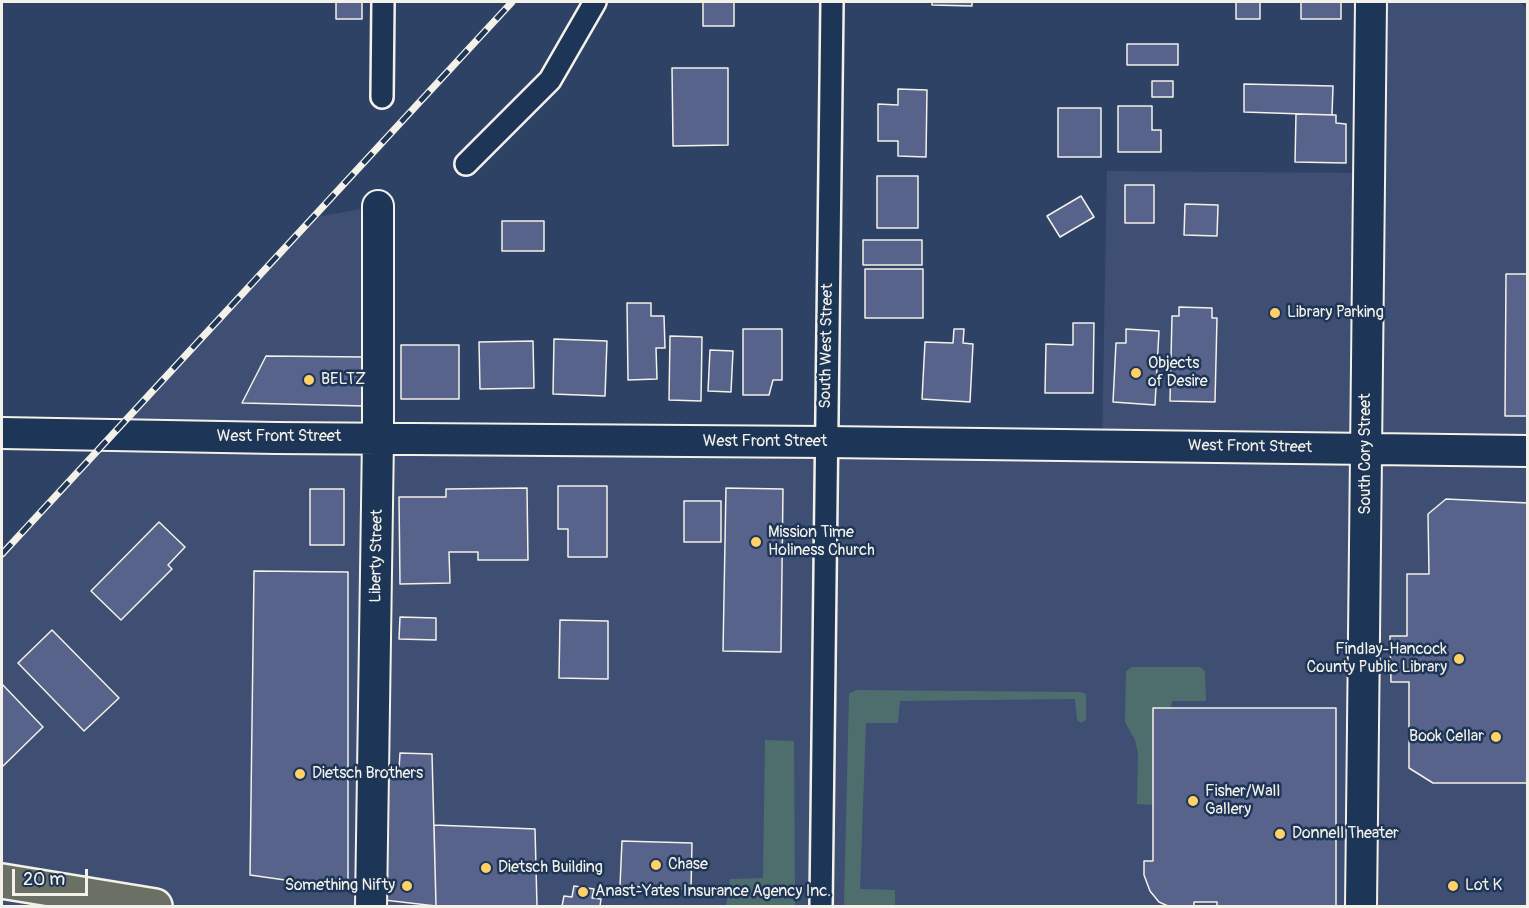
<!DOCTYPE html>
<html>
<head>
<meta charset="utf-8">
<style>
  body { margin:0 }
  #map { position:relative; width:1529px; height:908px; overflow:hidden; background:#2e4266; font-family:Pangolin,sans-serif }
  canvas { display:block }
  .frame { position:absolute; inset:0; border:3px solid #f4f1e8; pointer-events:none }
  .scale { position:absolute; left:12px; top:869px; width:76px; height:27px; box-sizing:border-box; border:3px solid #f4f1e8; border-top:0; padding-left:8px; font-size:18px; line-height:21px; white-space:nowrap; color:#f4f1e8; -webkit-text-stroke:4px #1d3557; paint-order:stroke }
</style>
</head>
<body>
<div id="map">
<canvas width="1529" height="908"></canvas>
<div class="frame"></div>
<div class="scale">20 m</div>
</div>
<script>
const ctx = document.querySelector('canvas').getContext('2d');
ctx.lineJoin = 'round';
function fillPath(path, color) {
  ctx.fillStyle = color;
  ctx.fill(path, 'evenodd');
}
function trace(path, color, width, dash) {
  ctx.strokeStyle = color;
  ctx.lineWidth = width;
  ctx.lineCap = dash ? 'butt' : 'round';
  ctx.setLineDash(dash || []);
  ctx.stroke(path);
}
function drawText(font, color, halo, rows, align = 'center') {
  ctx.font = font + ' Pangolin,sans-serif';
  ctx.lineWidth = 5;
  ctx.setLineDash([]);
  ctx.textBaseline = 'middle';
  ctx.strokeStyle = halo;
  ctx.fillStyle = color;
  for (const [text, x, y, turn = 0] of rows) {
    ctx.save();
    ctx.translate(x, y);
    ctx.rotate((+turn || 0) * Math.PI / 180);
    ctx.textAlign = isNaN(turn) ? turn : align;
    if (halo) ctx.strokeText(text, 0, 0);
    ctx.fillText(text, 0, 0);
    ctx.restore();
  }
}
fillPath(new Path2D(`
  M1371,2H1519L1527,9V906H2V554L312,218L378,206V437L1102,446L1107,171L1370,173Z`), '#3e4f73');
fillPath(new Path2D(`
  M1132,667H1200L1205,671L1206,701H1172L1153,805L1137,804L1138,753L1135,740L1125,722L1126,671Z
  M856,690L1080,692L1086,694V720L1081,723L1077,720L1075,699L900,701L898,723H866L860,889L895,890V906H844L849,694Z
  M765,740L794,741L795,906H726L730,879L763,878Z`), '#4e6e6e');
const building = new Path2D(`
  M336,2H362V19H336Z
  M703,2H734V26H703Z
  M932,2H972V6L932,5Z
  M1236,2H1260V19H1236Z
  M1301,2H1341V19H1301Z
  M1127,44H1178V65H1127Z
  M672,68H728V145L673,146Z
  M1152,81H1173V97H1152Z
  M1244,84L1333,86L1332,115L1244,112Z
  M898,89L927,90L926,157L898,156V141H878V104L898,105Z
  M1118,106H1152V130H1161V152H1118Z
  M1058,108H1101V157H1058Z
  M1296,114L1336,115V123L1346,124V163L1295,162Z
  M877,176H918V228H877Z
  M1125,185H1154V223H1125Z
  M1081,196L1094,217L1060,237L1047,216Z
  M1185,204L1218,205L1217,236L1184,235Z
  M502,221H544V251H502Z
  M863,240H922V265H863Z
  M865,269H923V318H865Z
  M1506,274H1528V416H1505Z
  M627,303H651V316H664L665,348H656L657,379L628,380Z
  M1179,307L1212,308V318H1217L1215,402L1170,401L1172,316H1179Z
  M1073,323H1094L1093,393H1045L1046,344L1073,345Z
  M743,329H782V380H773L769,395H743Z
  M954,329H964L963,343L973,344L970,402L922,399L925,342L953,343Z
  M1126,329L1159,331L1155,405L1113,402L1116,343H1126Z
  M670,336L702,337L701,401L669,400Z
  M554,339L607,341L605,396L553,394Z
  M533,341L534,388L480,389L479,342Z
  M401,345H459V399H401Z
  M710,350L733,351L731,392L708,391Z
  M266,356L365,357V406L242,403Z
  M558,486H607V557H568V529H558Z
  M527,488L528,560H478V552H449L450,583L400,584L399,497H446V489Z
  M726,488L783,489L781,652L723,651Z
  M310,489H344V545H310Z
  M1446,499L1528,503V783H1433L1409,768V682H1391L1390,636H1407V574H1429L1428,514Z
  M684,501H721V542H684Z
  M159,522L185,547L168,565L172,569L121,620L91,591Z
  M254,571L348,572V889L250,875Z
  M400,617L436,618V640L399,639Z
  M560,620L608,621V679L559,678Z
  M52,630L119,698L84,731L18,663Z
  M2,684L43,727L2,767Z
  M1153,708H1336V906H1217V902H1194V906H1168L1159,902L1150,891L1144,875V861H1153Z
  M400,753L432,754L436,906L384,900L387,769H399Z
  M434,825L535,829L537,906H436Z
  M622,841L692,843L691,889L620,886Z
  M574,886L594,889L592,898L601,899L600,906H562L564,896L572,897Z`);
fillPath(building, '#57638a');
trace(building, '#f4f1e8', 1.5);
const street = new Path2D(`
  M382,97L383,2
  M466,164L550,80L595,2
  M821,906L832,2`);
const secondary = new Path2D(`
  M2,433L276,438L826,442L1528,451
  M371,906L378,438V206
  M1361,906L1371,2`);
const highway = new Path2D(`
  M2,881L155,906`);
trace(street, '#f4f1e8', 26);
trace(secondary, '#f4f1e8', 34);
trace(highway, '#f4f1e8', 38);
trace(street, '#1d3557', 21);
trace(secondary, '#1d3557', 30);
trace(highway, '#6b7065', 33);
const rail = new Path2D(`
  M2,554L512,2`);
trace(rail, '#f4f1e8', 7);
trace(rail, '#1d3557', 4.5, [14]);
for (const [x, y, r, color] of [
  [1275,313,6,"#ffd166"],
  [1136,373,6,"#ffd166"],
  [309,380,6,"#ffd166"],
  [756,542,6,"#ffd166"],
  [1459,659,6,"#ffd166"],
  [1496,737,6,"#ffd166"],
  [300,774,6,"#ffd166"],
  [1193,801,6,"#ffd166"],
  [1280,834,6,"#ffd166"],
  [656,865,6,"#ffd166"],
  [486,868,6,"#ffd166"],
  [407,886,6,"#ffd166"],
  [1453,886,6,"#ffd166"],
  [583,892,6,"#ffd166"]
]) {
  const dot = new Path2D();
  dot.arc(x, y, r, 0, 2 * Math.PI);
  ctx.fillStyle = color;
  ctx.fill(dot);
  trace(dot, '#1d3557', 2);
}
drawText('16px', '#f4f1e8', '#1d3557', [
  ["Library Parking",1287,313],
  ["Objects",1148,364],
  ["of Desire",1148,382],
  ["BELTZ",321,380],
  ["Mission Time",768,533],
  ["Holiness Church",768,551],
  ["Findlay-Hancock",1447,650,"right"],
  ["County Public Library",1447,668,"right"],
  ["Book Cellar",1484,737,"right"],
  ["Dietsch Brothers",312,774],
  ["Fisher/Wall",1205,792],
  ["Gallery",1205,810],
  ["Donnell Theater",1292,834],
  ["Chase",668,865],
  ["Dietsch Building",498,868],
  ["Something Nifty",395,886,"right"],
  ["Lot K",1465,886],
  ["Anast-Yates Insurance Agency Inc.",595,892]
], 'left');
drawText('16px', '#f4f1e8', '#1d3557', [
  ["South West Street",827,346,-89],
  ["West Front Street",279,437],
  ["West Front Street",765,442],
  ["West Front Street",1250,447,1],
  ["South Cory Street",1366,454,-90],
  ["Liberty Street",377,556,-89]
]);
</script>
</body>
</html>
